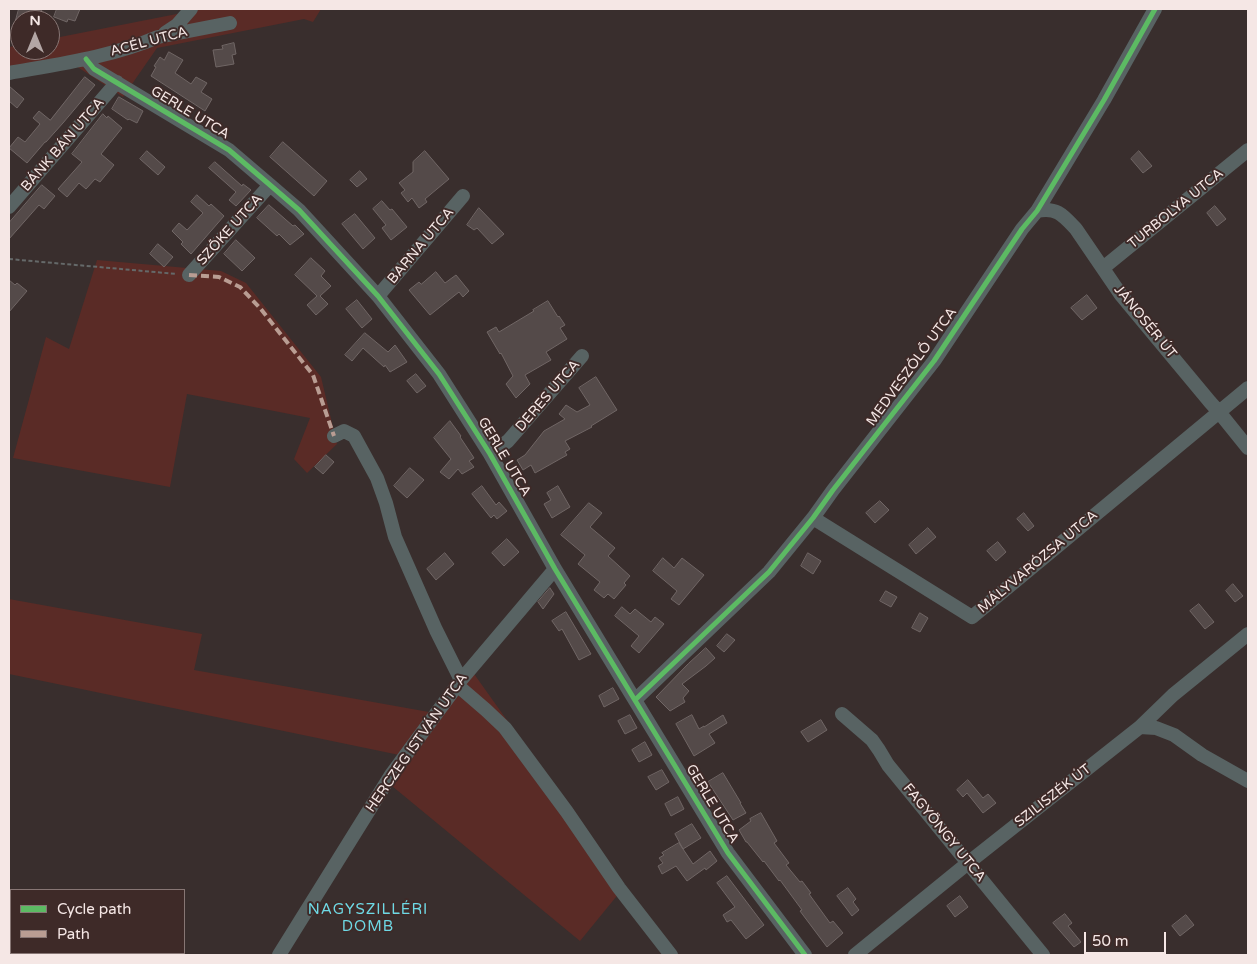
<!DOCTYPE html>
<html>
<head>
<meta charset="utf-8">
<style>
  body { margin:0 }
  #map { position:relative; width:1257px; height:964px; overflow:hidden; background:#392e2d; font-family:"Varela Round",sans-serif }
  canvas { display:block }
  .frame { position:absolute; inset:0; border:10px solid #f5e7e5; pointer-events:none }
  .legend { position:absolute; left:10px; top:889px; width:175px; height:65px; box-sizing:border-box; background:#3e2a28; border:1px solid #877674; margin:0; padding:6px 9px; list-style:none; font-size:15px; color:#f5e7e5 }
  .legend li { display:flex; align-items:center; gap:10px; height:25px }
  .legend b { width:25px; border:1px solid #877674 }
  .north { position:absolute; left:10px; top:10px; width:50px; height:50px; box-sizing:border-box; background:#3e2a28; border:1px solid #877674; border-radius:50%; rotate:0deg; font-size:14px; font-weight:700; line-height:20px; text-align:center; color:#f5e7e5 }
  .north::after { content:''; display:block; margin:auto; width:18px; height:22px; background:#b3a6a5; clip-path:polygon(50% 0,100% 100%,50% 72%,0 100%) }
  .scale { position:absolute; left:1084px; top:932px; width:82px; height:22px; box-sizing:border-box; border:2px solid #f5e7e5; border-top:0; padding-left:6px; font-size:15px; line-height:18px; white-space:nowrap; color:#f5e7e5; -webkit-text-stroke:4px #3e2a28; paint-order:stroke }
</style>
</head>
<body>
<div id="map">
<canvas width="1257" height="964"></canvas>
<div class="frame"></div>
<ul class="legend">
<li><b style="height:6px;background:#5cba63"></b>Cycle path</li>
<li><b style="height:6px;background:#b99d93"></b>Path</li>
</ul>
<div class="north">N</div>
<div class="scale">50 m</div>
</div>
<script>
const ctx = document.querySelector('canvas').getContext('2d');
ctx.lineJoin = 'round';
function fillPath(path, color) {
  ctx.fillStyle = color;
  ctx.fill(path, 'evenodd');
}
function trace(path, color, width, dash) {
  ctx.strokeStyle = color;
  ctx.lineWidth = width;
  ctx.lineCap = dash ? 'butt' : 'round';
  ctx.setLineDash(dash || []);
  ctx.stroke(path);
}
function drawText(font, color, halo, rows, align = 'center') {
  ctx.font = font + ' "Varela Round",sans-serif';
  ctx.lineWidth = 4;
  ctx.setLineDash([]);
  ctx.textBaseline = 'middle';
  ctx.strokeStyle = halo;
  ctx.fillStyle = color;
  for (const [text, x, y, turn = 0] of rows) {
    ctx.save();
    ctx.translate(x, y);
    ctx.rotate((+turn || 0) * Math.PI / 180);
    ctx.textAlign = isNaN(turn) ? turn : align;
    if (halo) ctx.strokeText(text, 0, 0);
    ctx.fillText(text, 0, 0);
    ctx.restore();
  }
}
fillPath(new Path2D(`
  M202,9H321L313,22L304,19L157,48L123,97L76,66L9,79V47L20,45V50H50V39Z
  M97,260L221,271L246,283L321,377L337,444L307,473L294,459L310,418L187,394L170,487L13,458L46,337L69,349Z
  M9,599L202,634L194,670L429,712L467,664L625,886L580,941L392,786L409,757L9,674Z`), '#5a2b26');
const building = new Path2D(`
  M19,9H42L39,20H16Z
  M57,9H80L75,21L68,19L67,22L54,17Z
  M234,43L236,54L232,55L234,64L216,67L213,50L223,49L222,46Z
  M169,52L183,60L175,73L191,84L196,77L207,83L201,92L212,99L205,111L151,76L156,67L154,66L160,57L164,60Z
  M85,77L95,85L63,123L46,142H45L27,163L9,148L18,137L25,142L40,124L33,118L39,111L50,120Z
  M9,86L24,99L17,108L9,101Z
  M119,97L143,111L137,123L129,119L128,120L112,109Z
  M103,114L107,118L108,116L122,128L101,154L114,165L100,182L95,179L86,189L79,183L67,197L58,189L82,162L72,154Z
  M283,142L327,181L314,196L270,157Z
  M147,151L165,167L158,175L140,159Z
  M425,151L449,179L425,199L427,202L419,208L412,198L408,202L401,193L405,190L399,183L413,172V162Z
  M1139,151L1152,166L1143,173L1131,159Z
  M215,162L242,186L243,184L251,190L236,206L229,200L236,192L209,168Z
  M360,171L367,179L357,187L350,180Z
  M42,185L55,196L44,209L39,205L9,239V223Z
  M197,195L209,206L211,204L224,216L191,254L181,244L183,242L172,231L179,223L187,230L203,213L191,202Z
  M382,201L390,210L392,209L407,227L391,240L382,228L386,225L373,209Z
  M269,205L293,226L295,225L304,234L290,245L279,234L277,236L257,218Z
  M1215,206L1226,219L1217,226L1207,213Z
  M479,208L504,234L492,244L477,228L474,230L467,225Z
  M355,214L375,238L363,249L342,224Z
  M236,240L255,258L242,271L224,254Z
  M158,244L173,257L164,267L150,254Z
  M311,258L325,271L321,276L331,286L320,296L328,304L316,315L307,305L317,296L295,275Z
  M436,272L445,283L456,275L469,291L463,297L459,292L430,315L409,290L419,282L421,284Z
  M9,280L15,285L17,283L27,291L9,312Z
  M1087,295L1097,308L1082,320L1071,308Z
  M357,300L372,319L362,328L346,309Z
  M548,301L558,317L559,316L565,325L560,328L567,339L546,352L551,360L525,375L530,384L516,398L506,384L513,376L501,353L500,354L487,332L496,327L499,332L534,311L533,310Z
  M365,333L388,352L395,345L407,362L390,372L385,365L384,367L363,348L352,361L345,355Z
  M416,374L426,386L417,393L407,381Z
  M596,377L617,410L591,426L592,427L565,441L570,449L565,452L567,455L535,473L531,465L523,470L517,460L525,455L544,431L565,419L559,414L566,405L577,412L590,405L579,388Z
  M450,421L461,436L460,437L474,458L469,461L474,467L462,474L458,469L449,479L440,472L451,459L434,438Z
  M326,455L334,462L323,474L315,467Z
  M410,468L424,480L407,498L394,486Z
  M482,486L496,505L499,502L507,511L497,519L494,515L491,518L472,494Z
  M558,486L570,507L552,518L544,504L551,500L547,493Z
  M880,501L889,510L875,523L866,513Z
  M589,503L602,513L590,527L615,548L608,556L630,576L624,583L626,585L614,599L608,594L604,598L594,590L600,582L578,564L585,555L561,535Z
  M1024,513L1034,526L1028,531L1017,519Z
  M928,528L936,537L916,554L909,545Z
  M507,539L519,552L504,566L492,553Z
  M998,542L1006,552L996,561L987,551Z
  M445,553L454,564L436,580L427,569Z
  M808,553L821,561L813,574L801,566Z
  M663,558L674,568L682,558L704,575L679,605L671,599L677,591L653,571Z
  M1233,584L1243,596L1235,602L1226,591Z
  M550,588L554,594L543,609L538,602Z
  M886,591L897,597L891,607L880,601Z
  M1199,604L1214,622L1205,629L1190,611Z
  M622,607L630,614L635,609L651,622L655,617L664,624L639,653L631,646L639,636L615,616Z
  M566,612L591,654L579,660L562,629L559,631L552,621Z
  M920,613L928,618L920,632L912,628Z
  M727,634L735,640L724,652L717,646Z
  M706,648L715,658L706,666L682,684L689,691L683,698L685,702L670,711L656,697L688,664Z
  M613,688L619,699L604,707L599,696Z
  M630,715L637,728L625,734L618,721Z
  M692,715L699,729L704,726V727L723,715L727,723L709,734L715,743L694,756L676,724Z
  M821,720L827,730L808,742L801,732Z
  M645,742L652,755L639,762L632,750Z
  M662,770L669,782L656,790L648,777Z
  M723,773L741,803H740L746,813L733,820L708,782Z
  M968,780L983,798L988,794L996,803L983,813L967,793L963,797L957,790Z
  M678,797L684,809L671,816L665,804Z
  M761,813L777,841L774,843L789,863L786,865L800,882L802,881L811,893L809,894L830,923L833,921L843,933L827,947L800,911L802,910L780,880L779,881L764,861L763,862L747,842H746L739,830L751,821L750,819Z
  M692,824L701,838L683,849L675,834Z
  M679,843L693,864L710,851L717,861L706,870L705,868L687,881L676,866L662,874L658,866L663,863L659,858L664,855L662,853Z
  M727,876L764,925L746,939L731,920L727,922L723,915L735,907L717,883Z
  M848,888L856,899L853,902L859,910L852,916L837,896Z
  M960,896L968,907L955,917L947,906Z
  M1065,914L1072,923L1068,926L1081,942L1074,947L1053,923Z
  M1186,915L1194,925L1180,936L1172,926Z`);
fillPath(building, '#544a49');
trace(building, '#706665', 1);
trace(new Path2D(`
  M9,259L177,274`), '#656969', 2, [4, 2.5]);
trace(new Path2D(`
  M165,33L177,25L191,9
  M86,59L94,69L229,150L270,185L299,210L378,296L439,374L490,454L555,569L728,853L805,955
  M9,73C59,64 111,57 158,37L230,23
  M9,207L117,82
  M1037,211C1057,207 1063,215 1076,229L1121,295L1210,402L1219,412L1248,448
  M1103,268L1248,150
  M189,275L270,185
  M378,296L463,196
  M334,436L344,431L354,436L377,478L386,503L395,537L436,630L461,680
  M490,454L508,441L582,356
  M813,518L972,617L1248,388
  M457,685L486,710L505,728L567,812L619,888L671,955
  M635,700L769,572L813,518L833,490L934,361L1022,229L1037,211L1104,100L1155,9
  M842,714L872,740L879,750L888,765L1043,955
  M1140,727L1156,728L1174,735L1202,755L1248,781
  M9,935H11
  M279,955L391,775L461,680L555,569
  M855,955L968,863L1140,727L1173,695L1248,634`), '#586363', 14);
trace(new Path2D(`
  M189,275L219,277L240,287L260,308L313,375L334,436
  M18,955V953`), '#b99d93', 4, [8, 4]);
trace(new Path2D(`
  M86,59L94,69L229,150L270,185L299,210L378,296L439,374L490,454L555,569L728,853L805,955
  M635,700L769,572L813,518L833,490L934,361L1022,229L1037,211L1104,100L1155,9`), '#5cba63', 5);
drawText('14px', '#f5e7e5', '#3e2a28', [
  ["ACÉL UTCA",149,42,-15],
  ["GERLE UTCA",190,113,31],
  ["BÁNK BÁN UTCA",63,145,-49],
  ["TURBOLYA UTCA",1176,209,-39],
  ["SZŐKE UTCA",230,230,-48],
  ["BARNA UTCA",421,246,-50],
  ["JÁNOSÉR ÚT",1145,322,51],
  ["MEDVESZŐLŐ UTCA",912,367,-54],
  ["DERES UTCA",548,396,-49],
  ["GERLE UTCA",504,457,59],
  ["MÁLYVARÓZSA UTCA",1038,562,-40],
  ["HERCZEG ISTVÁN UTCA",417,743,-55],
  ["SZILISZÉK ÚT",1053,796,-38],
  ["GERLE UTCA",712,804,59],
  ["FAGYÖNGY UTCA",944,833,51]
]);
ctx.letterSpacing = '1px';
drawText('15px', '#6ed9e5', '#3e2a28', [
  ["NAGYSZILLÉRI",368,910],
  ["DOMB",368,927]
]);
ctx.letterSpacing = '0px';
</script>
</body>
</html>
